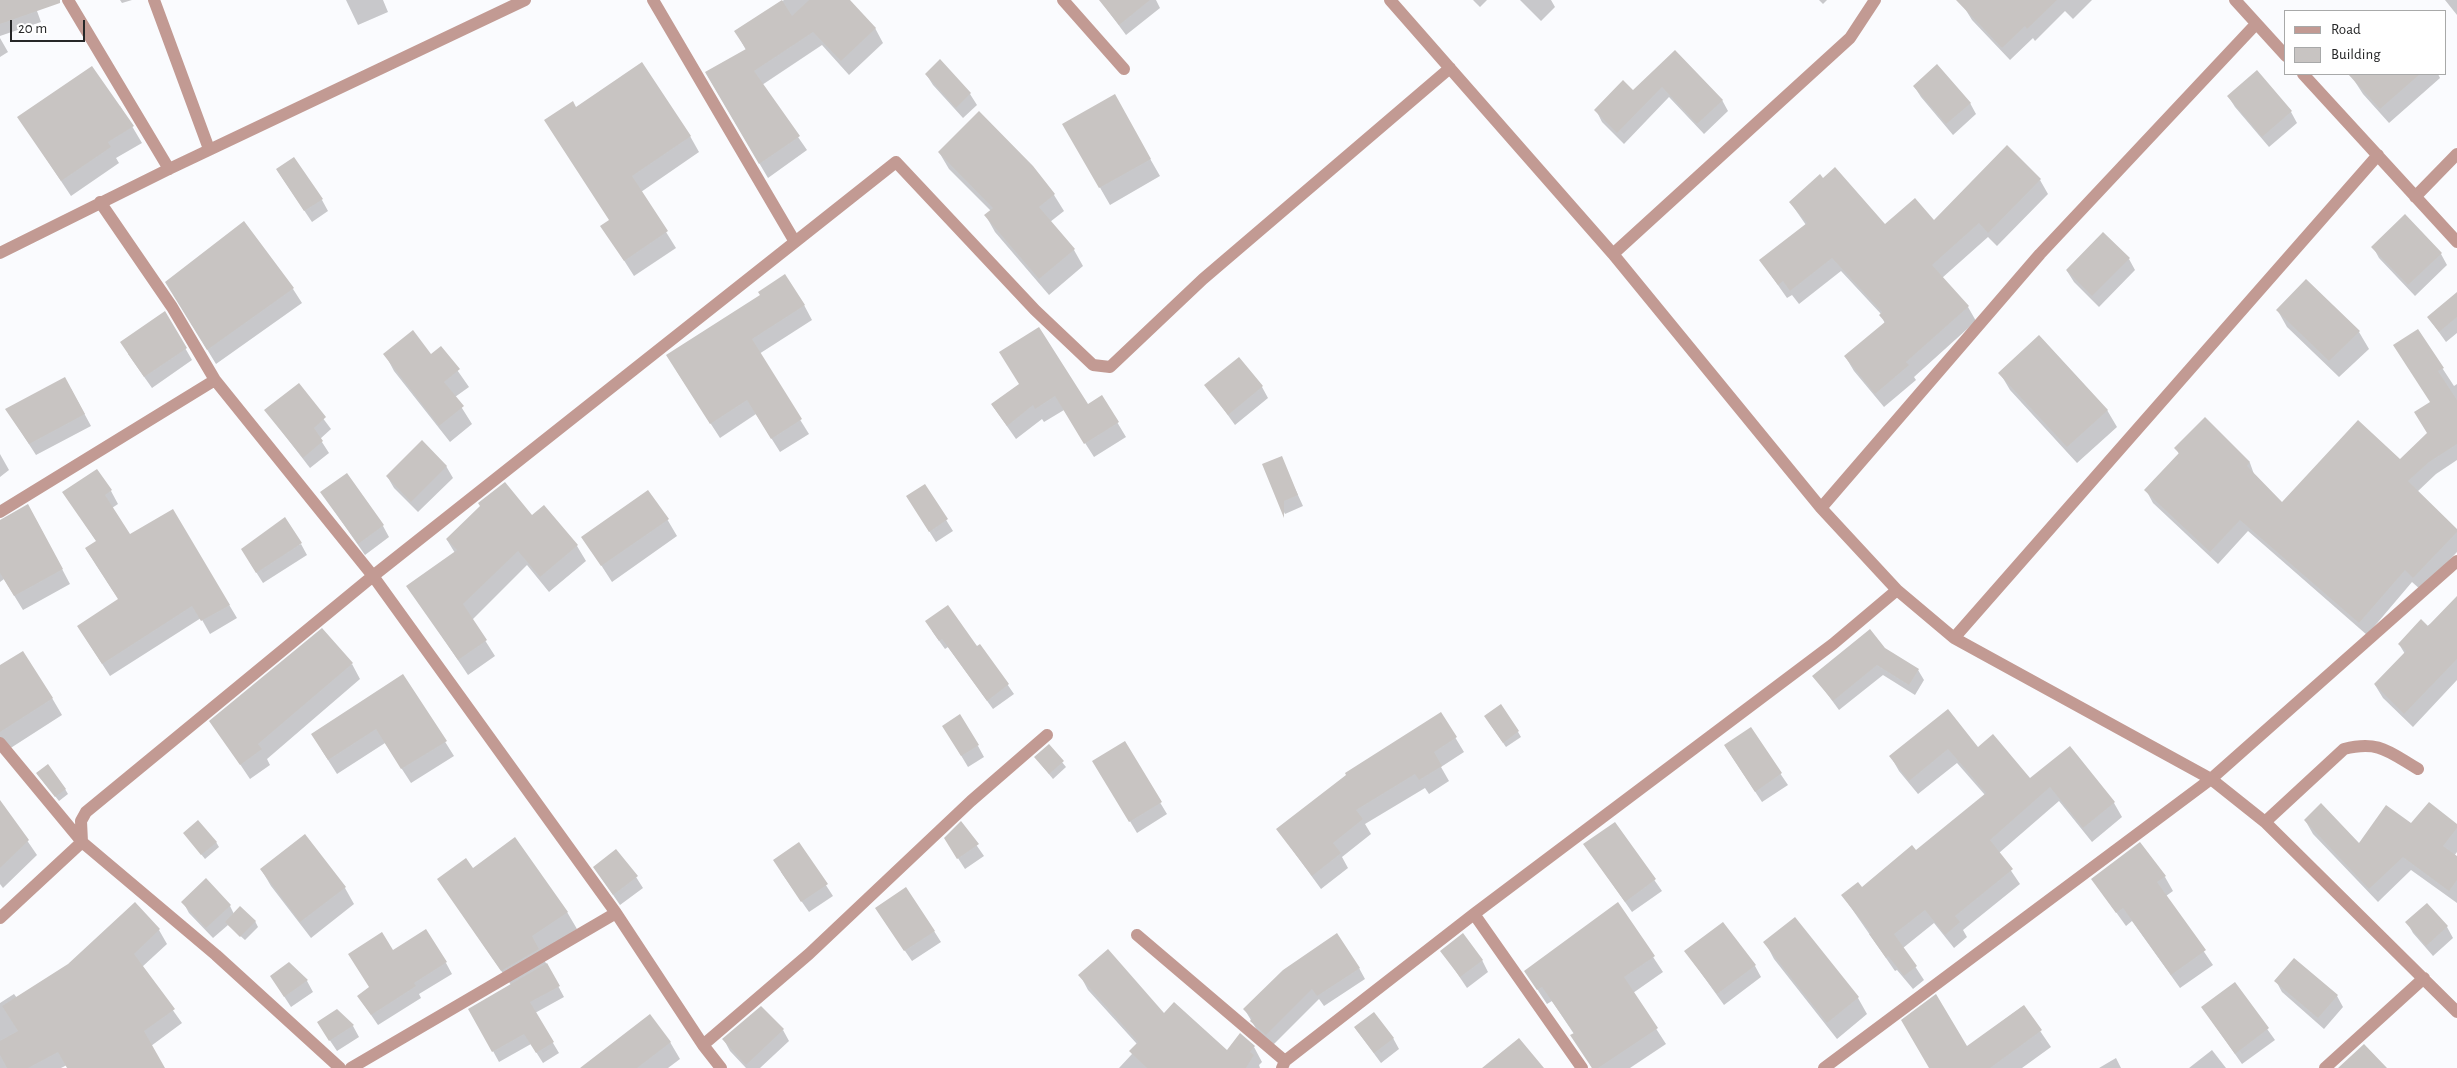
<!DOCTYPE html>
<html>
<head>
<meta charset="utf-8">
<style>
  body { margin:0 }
  #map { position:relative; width:2457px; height:1068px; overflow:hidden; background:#fafbfe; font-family:"Alegreya Sans",sans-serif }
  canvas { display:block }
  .legend { position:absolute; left:2284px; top:10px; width:162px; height:65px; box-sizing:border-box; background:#fff; border:1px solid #a8a9a9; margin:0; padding:6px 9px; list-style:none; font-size:15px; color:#262728 }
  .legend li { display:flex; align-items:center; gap:10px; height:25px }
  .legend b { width:25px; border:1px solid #a8a9a9 }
  .scale { position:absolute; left:10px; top:20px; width:75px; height:22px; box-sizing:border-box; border:2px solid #262728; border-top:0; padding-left:6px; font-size:15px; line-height:18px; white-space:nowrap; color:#262728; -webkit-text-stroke:4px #fff; paint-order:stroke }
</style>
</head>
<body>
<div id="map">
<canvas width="2457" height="1068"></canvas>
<ul class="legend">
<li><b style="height:6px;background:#c29a93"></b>Road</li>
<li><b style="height:14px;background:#c8c4c2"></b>Building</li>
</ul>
<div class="scale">20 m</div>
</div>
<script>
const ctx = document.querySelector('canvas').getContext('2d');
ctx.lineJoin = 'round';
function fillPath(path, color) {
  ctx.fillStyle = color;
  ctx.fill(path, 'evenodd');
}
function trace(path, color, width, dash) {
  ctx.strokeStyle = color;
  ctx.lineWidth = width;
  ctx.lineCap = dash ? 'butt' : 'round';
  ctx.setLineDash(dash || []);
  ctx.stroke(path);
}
fillPath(new Path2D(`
  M0,0H33L41,22L0,36Z
  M120,0H132L122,3Z
  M346,0H383L388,12L358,25Z
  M784,0H848L875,28L883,43L849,75L822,45L762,85L807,150L768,178L706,73L746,50L736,32Z
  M1100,0H1156L1160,8L1126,35Z
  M1473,0H1487L1480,7Z
  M1520,0H1551L1555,7L1541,21Z
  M1819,0H1827L1823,4Z
  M1972,0H2092L2073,19L2065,11L2035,41L2033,38L2010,60L1972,20L1964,7Z
  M2445,0H2457V15Z
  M0,38L8,52L0,57Z
  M1675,51L1722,100L1728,111L1704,134L1669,97L1624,144L1602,122L1596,110L1633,92Z
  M940,61L970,94L977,105L963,118L933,85L926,74Z
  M2350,74H2438L2440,78L2389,123L2363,94Z
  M1914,86L1970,103L1976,114L1953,135L1921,97Z
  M1114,96L1160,176L1110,205L1064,125Z
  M2228,96L2291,112L2297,123L2269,147L2235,107Z
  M120,106L142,143L116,158L119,163L71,196L19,118L96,114Z
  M576,109L690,136L699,152L641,192L676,248L634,276L602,226L610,221Z
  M939,152L1032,166L1054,195L1064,211L1050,222L1074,250L1083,266L1049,295L995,232L986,216L991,211L949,169Z
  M277,170L322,200L328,211L312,222Z
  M2040,180L2048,194L1997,246L1988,237L1942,278L1968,307L1976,321L1914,377L1916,380L1884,407L1854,371L1845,356L1885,324L1881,314L1841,271L1799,304L1792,295L1787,298L1761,261L1806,225L1790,202L1885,226L1934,222Z
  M2373,247L2441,254L2447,265L2415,296L2379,258Z
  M2129,259L2135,270L2099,307L2074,282L2067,271Z
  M293,289L302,303L216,364L175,297Z
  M2457,294V333L2446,342L2428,317Z
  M804,305L812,320L759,354L809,434L780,452L756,414L720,438L676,370Z
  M2278,311L2359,332L2369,349L2339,377L2287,327Z
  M165,313L192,360L152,388L128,354Z
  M2418,331L2454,386L2457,384V460L2436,474L2417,492L2457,531V552L2421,590L2412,582L2367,635L2248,531L2218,564L2153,503L2146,490L2179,454L2176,448L2205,419L2250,463L2255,477L2282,504L2400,460L2428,434L2431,403Z
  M441,347L469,387L455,397L472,424L450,442L394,371L385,354L431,355Z
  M2000,373L2107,410L2117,427L2077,463L2010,390Z
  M1020,384L1088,405L1102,397L1126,437L1094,457L1064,410L1044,422L1042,419L1016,439L992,405Z
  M298,385L331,429L320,439L329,453L310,468L266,411Z
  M1206,385L1262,387L1268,398L1235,425Z
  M71,389L91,426L36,455L14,421Z
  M0,454L9,470L0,477Z
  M1281,458L1303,506L1285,514L1279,502Z
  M446,466L453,478L418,512L394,488L387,476Z
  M924,485L953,531L936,542L914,507Z
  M111,491L118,504L112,508L130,536L173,511L237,618L210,634L201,618L110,676L86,639L119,600L86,549L97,542L64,493Z
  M322,493L383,526L389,537L365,555Z
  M481,506L532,517L577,546L586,561L549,592L527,565L472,620L495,656L468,675L408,586L455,553L447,540Z
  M667,519L677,536L612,582L583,537Z
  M36,520L70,584L23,610L4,579L0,582V522Z
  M301,544L307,555L263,583L249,561Z
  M2457,607V680L2413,727L2383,698L2375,685L2405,654L2399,644Z
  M932,631L977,648L980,645L1014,694L993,709L948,647L945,649Z
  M1884,649L1918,670L1924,680L1915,695L1883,675L1839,710L1814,676Z
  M352,664L360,679L267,759L270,765L250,779L211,721Z
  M0,667L52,698L62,715L6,751L0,741Z
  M403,675L454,756L411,783L385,743L337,774L321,749Z
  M1948,711L1978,748L2030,780L2070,748L2114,803L2122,817L2092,842L2059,801L1999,853L2020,884L1963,930L1967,937L1954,948L1934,923L1903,948L1924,980L1913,989L1897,970L1895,971L1843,896L1861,889L1916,851L1985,795L1957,763L1918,794L1899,771L1891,757Z
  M1441,714L1464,752L1441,767L1449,781L1429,794L1425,788L1365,824L1371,834L1342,857L1348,868L1321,889L1278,830L1348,776Z
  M1488,721L1518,732L1521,737L1506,747Z
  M1750,729L1788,785L1762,802L1725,746Z
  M950,737L978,746L984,757L968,767Z
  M1124,743L1167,814L1137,833L1094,761Z
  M1049,746L1066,767L1053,779L1039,762Z
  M37,774L65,789L68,794L59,801Z
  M0,801L37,855L3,888L0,884Z
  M2305,820L2359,845L2412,825L2457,826V852L2454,856L2457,858V903L2411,870L2378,902L2313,834Z
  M961,823L984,856L965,869L952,849Z
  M1615,824L1662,891L1632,912L1585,845Z
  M184,833L216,842L219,847L205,859Z
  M799,844L833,896L809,912L781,872Z
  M594,867L636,877L643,888L620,905Z
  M261,869L345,888L354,904L311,938L271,886Z
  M2165,877L2173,891L2166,896L2213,965L2180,988L2132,921L2126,926L2092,879Z
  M438,879L567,912L577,929L541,954L564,997L535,1013L559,1053L543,1063L531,1044L499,1062L470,1009L511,985Z
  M183,902L230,906L234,914L255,921L258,927L245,940L228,925L213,938L189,913Z
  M135,904L159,930L167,944L142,967L182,1023L151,1046L164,1068H68L67,1065L61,1068H0V1003L14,994L17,998L68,965Z
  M1618,904L1663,972L1633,993L1666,1044L1630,1068H1592L1574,1034L1552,1001L1547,1004L1525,971Z
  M883,919L934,931L941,942L912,961Z
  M2407,922L2447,927L2453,938L2433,956L2413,933Z
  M1765,942L1858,998L1867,1014L1837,1039L1774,959Z
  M1442,951L1482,960L1488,972L1467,988Z
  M392,952L446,963L452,974L419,994L421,998L378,1025L358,996L370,988Z
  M1686,952L1755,966L1761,977L1724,1005Z
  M289,964L307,981L313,992L291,1007L278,987Z
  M1359,968L1365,979L1324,1006L1319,999L1273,1045L1258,1032L1245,1010Z
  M1080,975L1164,1014L1227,1052L1254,1047L1262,1062L1259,1065L1260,1068H1119L1132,1054L1131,1051L1137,1044L1088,990Z
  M2276,981L2337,996L2343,1007L2324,1029L2282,992Z
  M2237,987L2275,1040L2242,1064L2202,1007Z
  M2023,1006L2051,1047L2022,1068H1930L1967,1047Z
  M336,1010L353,1026L359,1037L337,1051L325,1033Z
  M1355,1028L1393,1038L1399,1049L1381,1063Z
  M783,1030L789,1041L760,1068H746L730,1051L724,1040Z
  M670,1042L680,1059L668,1068H582Z
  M2212,1050L2226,1068H2189Z
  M2116,1058L2121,1068H2099Z`), '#0003');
fillPath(new Path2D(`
  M0,0H60V3L0,24Z
  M782,0L792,16L809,0H850L876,28L841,61L813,32L754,71L800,136L759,164L705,72L746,49L734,31Z
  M1099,0H1150L1119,25Z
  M1956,0H2057L2027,29L2025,26L2002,48Z
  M1675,50L1723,100L1697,124L1662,87L1617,133L1594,110L1623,80L1633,90Z
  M940,59L971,93L956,108L925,74Z
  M642,62L691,136L632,176L668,231L624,261L600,226L609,220L544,120L573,101L576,107Z
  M1937,64L1971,103L1946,124L1913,86Z
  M92,66L134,126L108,142L111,147L61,181L17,117Z
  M2257,70L2292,111L2262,137L2227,96Z
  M2348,74H2420L2380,109Z
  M1115,94L1151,159L1099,188L1062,124Z
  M979,111L1033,166L1055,194L1039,207L1075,249L1039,279L984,215L993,208L938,152Z
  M2007,145L2041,179L1988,233L1979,223L1932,265L1969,306L1906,362L1909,365L1875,394L1844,356L1885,322L1879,315L1882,312L1832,258L1790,291L1783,281L1778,285L1759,260L1807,223L1789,202L1820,174L1823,178L1835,167L1885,224L1915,198L1934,220Z
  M294,157L323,199L304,211L276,169Z
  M2405,214L2442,253L2408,285L2371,247Z
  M244,221L294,288L207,350L165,282Z
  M2103,232L2130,258L2092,296L2066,270Z
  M785,274L805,305L752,339L802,419L771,439L747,400L710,424L666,355L760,295L758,292Z
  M2306,279L2360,331L2329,361L2276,310Z
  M2457,292V317L2439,332L2427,317Z
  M165,311L187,348L144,377L120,342Z
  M1039,327L1088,404L1102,395L1119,422L1084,444L1055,396L1035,409L1033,405L1007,426L991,404L1019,384L999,352Z
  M2418,329L2444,368L2438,371L2457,400V444L2429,462L2408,481L2457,529V532L2413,578L2405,570L2359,623L2240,520L2210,552L2144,490L2179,453L2174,448L2205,417L2250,462L2247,466L2282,502L2358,420L2400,459L2427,433L2414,412L2430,402L2393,345Z
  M413,330L431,354L441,346L460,369L444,382L464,406L439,426L383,354Z
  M2039,335L2108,410L2067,447L1998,373Z
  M1239,357L1263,386L1228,415L1204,385Z
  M65,377L85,414L29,444L5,409Z
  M299,383L326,417L314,428L323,441L303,458L264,410Z
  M422,440L447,466L411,502L386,476Z
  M1282,456L1298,495L1284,501V518L1262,464Z
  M97,469L112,490L105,495L130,534L173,509L230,605L201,621L192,606L102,664L77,626L118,599L85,548L96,541L62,492Z
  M347,473L384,525L358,544L320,492Z
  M505,482L532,515L544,505L578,545L540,577L518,551L463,604L487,640L458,660L406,586L457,550L446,539L480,506L478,503Z
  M925,484L948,519L929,532L906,496Z
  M648,490L669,519L601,566L581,537Z
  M28,504L63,569L14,596L0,573V520Z
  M285,517L302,543L256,573L241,549Z
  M2457,596V659L2404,714L2374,684L2406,651L2398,644L2421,619L2428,626Z
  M948,605L977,646L980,644L1009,684L987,701L942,639L939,641L925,621Z
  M322,628L353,663L258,744L262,749L240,765L209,721Z
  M1870,629L1885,648L1919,669L1909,685L1877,665L1833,701L1812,676Z
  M23,651L53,698L0,732V665Z
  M403,674L447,741L401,769L376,729L328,760L311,734Z
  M1501,704L1519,731L1503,743L1484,716Z
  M1948,709L1978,747L1993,734L2030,778L2070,746L2115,802L2083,828L2050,787L1990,840L2013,869L1955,916L1960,922L1945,935L1925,910L1894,934L1917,966L1904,976L1888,956L1886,958L1869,934L1871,933L1841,895L1858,882L1862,887L1912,845L1916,850L1986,793L1948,749L1909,781L1889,756Z
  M1441,712L1457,737L1434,752L1442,766L1419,780L1415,774L1356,810L1363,819L1333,843L1341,853L1312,876L1276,829L1346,775L1345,773Z
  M960,714L979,745L961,756L942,726Z
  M1751,727L1782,773L1755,792L1724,745Z
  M1125,741L1162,802L1129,822L1092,761Z
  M1049,744L1064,761L1049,774L1034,757Z
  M48,764L66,789L55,797L36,773Z
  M0,800L29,840L0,868Z
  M2429,802L2457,824V828L2443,846L2457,856V880L2449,891L2403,857L2369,889L2304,820L2321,803L2359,843L2386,805L2411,823Z
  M198,820L217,842L201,855L183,833Z
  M961,821L979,844L957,859L944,838Z
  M1615,822L1656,879L1625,902L1583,844Z
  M305,834L346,887L300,922L260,869Z
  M515,837L568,912L532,936L539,949L501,971L437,879L466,858L473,868Z
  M799,842L828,884L801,902L773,860Z
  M2140,842L2166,876L2157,882L2206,950L2171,975L2123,908L2116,913L2091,879Z
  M616,849L638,876L613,895L593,867Z
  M206,878L231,905L206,928L181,902Z
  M906,887L935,931L904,951L875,908Z
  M135,902L160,929L134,954L175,1009L144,1031L165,1068H67L58,1052L28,1068H7L0,1055V1041L18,1031L2,1006L68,964Z
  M1618,902L1655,956L1624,977L1658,1028L1598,1068H1592L1570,1035L1574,1033L1542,987L1537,990L1524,971Z
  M2427,903L2448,926L2426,946L2405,922Z
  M240,906L256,921L240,937L225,922Z
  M1795,917L1859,997L1827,1023L1763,942Z
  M1723,922L1756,965L1717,994L1684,951Z
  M426,929L447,962L414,983L416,986L371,1015L357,996L369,987L348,954L382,932L393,950Z
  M1337,933L1360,968L1317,996L1312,989L1266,1035L1250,1021L1252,1018L1243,1009L1283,970Z
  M1463,933L1483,960L1460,977L1440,951Z
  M1108,949L1164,1013L1174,1002L1227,1050L1240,1033L1255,1046L1250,1052L1254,1055L1246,1068H1147L1129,1051L1138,1042L1078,975Z
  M2294,958L2338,995L2318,1018L2274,981Z
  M289,962L308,980L284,997L270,976Z
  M547,963L560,986L530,1002L554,1042L536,1053L524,1034L492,1052L468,1009Z
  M2235,982L2269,1028L2235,1054L2201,1007Z
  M1936,994L1967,1046L2024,1005L2042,1030L1990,1068H1929L1901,1020Z
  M761,1006L784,1029L746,1065L722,1039Z
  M337,1009L354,1025L329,1041L317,1022Z
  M1374,1012L1394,1038L1374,1053L1354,1027Z
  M650,1014L671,1042L637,1068H580Z
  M1519,1038L1544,1068H1482Z
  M2364,1044L2387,1068H2338Z`), '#c8c4c2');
trace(new Path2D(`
  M68,0L169,169
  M154,0L209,149
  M1063,0L1124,69
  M1390,0L1613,254L1821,508L1897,590L1954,638L2211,779L2265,822L2457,1012
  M2235,0L2286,56
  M2303,74L2457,242
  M2415,197L2457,154
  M100,202L172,307L215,380L373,576L616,913L703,1045L721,1068
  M795,242L896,162L1035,310L1093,365L1110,367L1203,279L1450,68
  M0,253L169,169L525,0
  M1613,254L1850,38L1875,0
  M1821,508L2040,254L2256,24
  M0,512L215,380
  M1954,638L2378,155
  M0,743L82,842L216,955L340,1068
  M2265,822L2344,749C2379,740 2389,752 2418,769
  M1474,914L1582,1068
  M0,918L82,842L81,821L86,812L373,576L795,242L653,0
  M1137,935L1285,1061
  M703,1045L809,954L971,801L1047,735
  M351,1068L616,913
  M1282,1068L1285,1061L1474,914L1833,644L1897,590
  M1824,1068L2211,779L2457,561
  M2325,1068L2424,978`), '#c29a93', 12);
</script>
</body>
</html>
